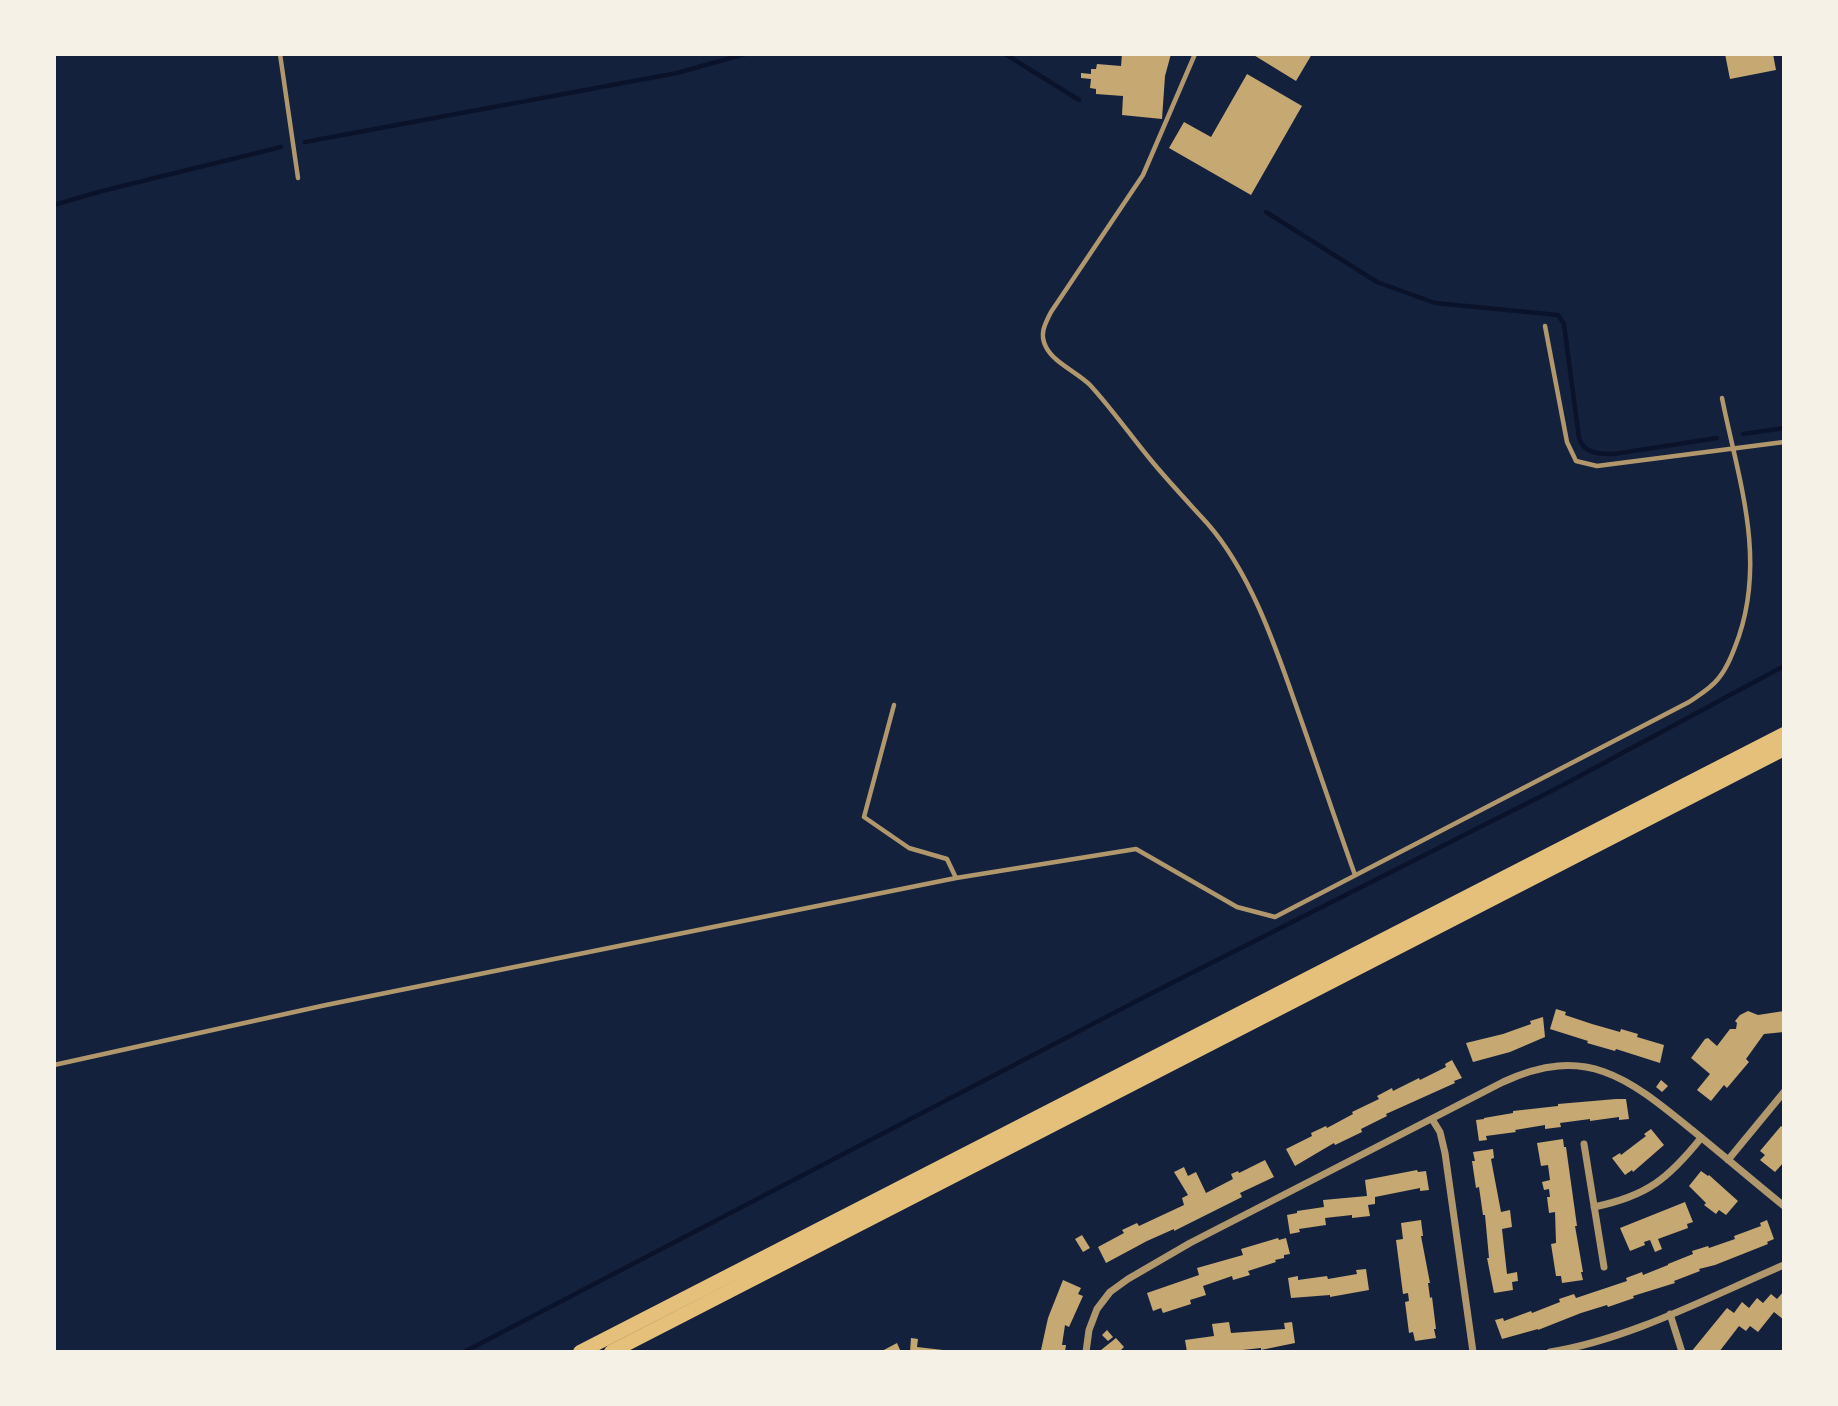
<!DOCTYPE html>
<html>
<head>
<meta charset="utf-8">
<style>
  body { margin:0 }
  #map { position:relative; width:1838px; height:1406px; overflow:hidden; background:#14213d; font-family:Bitter,serif }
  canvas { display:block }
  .frame { position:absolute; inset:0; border:56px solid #f6f1e7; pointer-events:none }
</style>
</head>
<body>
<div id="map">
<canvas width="1838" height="1406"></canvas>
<div class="frame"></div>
</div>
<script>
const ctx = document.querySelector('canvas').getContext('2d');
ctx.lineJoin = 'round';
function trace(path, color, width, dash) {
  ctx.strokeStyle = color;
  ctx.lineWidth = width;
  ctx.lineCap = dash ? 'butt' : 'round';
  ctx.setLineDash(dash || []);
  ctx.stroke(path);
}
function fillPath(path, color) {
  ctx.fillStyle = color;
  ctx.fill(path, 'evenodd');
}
trace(new Path2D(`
  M1005,54L1079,100
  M305,142L677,73L745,54
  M54,205L102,191L281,147
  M1266,212L1377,282L1435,303L1558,315L1564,324L1579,438C1584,454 1599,454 1614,454L1717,438
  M1743,434L1784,428
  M464,1352L1152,993L1563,785L1784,666`), '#0b132b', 4.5);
fillPath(new Path2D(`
  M1122,54H1171L1165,76L1162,119L1122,115L1123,96L1096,94V89L1090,88L1091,79L1081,78V73L1091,74V69H1096L1097,64L1121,66Z
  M1252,54H1312L1296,81Z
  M1725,54H1773L1776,70L1730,79Z
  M1247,74L1302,106L1251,195L1169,148L1184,122L1211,137Z
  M1556,1009L1566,1012L1565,1015L1592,1024L1620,1032L1621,1029L1638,1034L1637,1037L1664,1045L1660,1063L1616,1049L1615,1051L1587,1043L1588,1041L1550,1029Z
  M1748,1011L1758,1015L1784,1011V1032L1764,1034L1746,1059L1749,1062L1727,1088L1724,1085L1711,1101L1697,1090L1710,1074L1691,1058L1705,1039L1708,1038L1717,1046L1730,1029H1736L1737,1023L1735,1021L1740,1015Z
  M1543,1017L1545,1037L1510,1052L1473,1062L1466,1043L1503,1034L1531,1024L1530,1021Z
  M1452,1060L1462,1078L1454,1081L1455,1083L1386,1114L1387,1116L1361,1129L1362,1132L1335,1145L1334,1143L1295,1166L1286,1149L1312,1136L1311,1133L1326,1126L1327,1128L1353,1114L1352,1112L1379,1099L1377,1096L1392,1088L1393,1091L1419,1078L1420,1080L1446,1067L1445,1064Z
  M1661,1080L1668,1086L1662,1092L1656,1087Z
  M1616,1099H1626L1629,1119L1619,1120V1117L1590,1121V1119L1560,1123L1561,1127L1545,1129V1125L1515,1130L1516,1132L1486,1136L1487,1140L1479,1141L1476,1120L1484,1119V1118L1513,1113V1111L1558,1106V1104Z
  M1781,1126L1784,1128V1162L1775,1172L1760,1160L1765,1155L1760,1151Z
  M1651,1129L1664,1145L1633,1172L1632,1170L1625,1175L1612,1158L1620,1153L1621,1155L1646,1136L1644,1134Z
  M1563,1139L1564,1147H1566L1577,1226H1575L1583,1272H1581L1583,1280L1562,1283L1561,1276H1556L1551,1244L1556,1243L1555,1212L1549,1213L1547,1197H1550L1549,1189L1544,1190L1542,1182L1550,1180L1548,1165L1541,1166L1537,1143Z
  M1493,1149L1494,1158L1491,1159L1501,1212L1510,1210L1512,1227L1502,1229L1507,1274L1517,1272L1518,1281L1512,1282L1513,1290L1494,1293L1487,1258H1489L1485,1215H1483L1479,1187L1476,1188L1472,1161H1475L1473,1152Z
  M1265,1160L1274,1177L1240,1193L1242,1197L1174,1231V1229L1147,1241L1106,1263L1098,1247L1124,1233L1122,1230L1137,1223L1139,1226L1184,1205L1182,1198L1188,1195L1174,1172L1184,1167L1188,1176L1196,1172L1206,1193L1233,1179L1231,1174L1238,1171L1239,1173Z
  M1417,1170L1418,1172L1426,1171L1429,1190L1420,1191V1188L1375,1197V1204L1368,1205L1370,1216L1352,1218V1215L1325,1218L1326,1225L1299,1229L1300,1232L1290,1234L1287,1215L1297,1213V1211L1324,1207L1323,1200L1367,1196L1365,1180Z
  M1701,1171L1708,1176L1709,1175L1738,1201L1726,1215L1719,1210L1716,1214L1704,1205L1706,1203L1689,1186Z
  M1685,1202L1693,1222L1687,1224L1688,1228L1658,1239L1662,1249L1655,1252L1650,1240L1644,1242L1645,1245L1630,1251L1620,1228Z
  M1421,1220L1423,1236H1421L1430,1283H1428L1429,1290L1430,1298L1432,1297L1436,1329H1434L1436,1338L1415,1341L1413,1332L1409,1333L1405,1302L1409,1301L1408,1293L1403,1294L1396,1240L1403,1239L1401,1223Z
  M1767,1220L1774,1239L1767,1242L1768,1244L1715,1265L1699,1269L1700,1271L1674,1281L1675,1283L1633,1296L1634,1298L1608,1307L1607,1305L1581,1313L1538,1330V1329L1502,1339L1495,1320L1503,1318L1504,1321L1531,1311L1532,1313L1560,1302L1559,1299L1574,1294L1576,1298L1627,1281L1626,1278L1642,1272L1643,1275L1668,1265V1264L1693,1254L1692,1251L1708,1246L1709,1248L1735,1239L1734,1236L1761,1226L1760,1223Z
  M1082,1235L1090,1248L1083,1252L1075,1239Z
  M1278,1238L1279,1240L1286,1238L1290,1254L1284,1255V1258L1275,1260L1276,1262L1248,1271L1250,1275L1233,1280L1232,1276L1203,1286L1206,1295L1190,1300L1191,1304L1163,1313L1161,1308L1153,1311L1147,1293L1199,1275L1197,1268L1243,1255L1241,1249Z
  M1366,1269L1369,1290L1330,1297V1295L1291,1298L1288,1278L1298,1276V1280L1327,1276L1328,1279L1357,1274L1356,1270Z
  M1063,1280L1081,1288L1078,1294L1083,1296L1069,1327L1065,1325L1062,1345H1066L1065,1352L1041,1350L1048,1318Z
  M1784,1291V1320L1774,1312L1758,1332L1750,1326L1746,1331L1739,1326L1719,1352H1691L1727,1308L1734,1313L1742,1302L1749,1308L1757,1298L1763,1303L1771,1294L1777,1299Z
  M1229,1322L1231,1333L1285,1329L1284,1323L1292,1322L1295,1343L1261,1350V1348L1233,1351V1350L1187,1352L1185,1340L1214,1336L1212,1324Z
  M1107,1330L1113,1337L1108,1341L1102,1335Z
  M911,1338L918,1339L917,1347L943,1350V1352H910Z
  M1116,1338L1124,1347L1119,1352H1102L1101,1350Z
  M897,1343L901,1352H880Z`), '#c6a872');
trace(new Path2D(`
  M280,54L298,178
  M1195,54L1143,175L1051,312C1045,324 1039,334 1046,347C1054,363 1077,372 1090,385C1112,409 1130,435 1150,459C1168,481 1188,502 1207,523C1252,574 1277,651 1299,714C1318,768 1336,822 1355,875
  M1545,326L1567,442L1576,461L1597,466L1784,442
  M894,705L864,817L909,848L947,859L956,878
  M54,1065L326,1005L956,878L1136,849L1237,907L1275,917L1689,702C1699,695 1710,689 1718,679C1728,667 1734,650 1739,636C1766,555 1738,478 1722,398`), '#b1986c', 4.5);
trace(new Path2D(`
  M1432,1119L1440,1132L1445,1153L1473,1352
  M1584,1144L1604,1267
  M1728,1160L1784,1092
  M1594,1207C1647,1196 1668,1179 1701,1138
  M1670,1314L1682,1352
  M1086,1352L1089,1330L1097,1309L1110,1292L1128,1279L1190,1243L1503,1082C1587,1043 1629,1079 1692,1130C1723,1155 1753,1181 1784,1206
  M1550,1352C1628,1340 1711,1296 1784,1265`), '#b1986c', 7);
trace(new Path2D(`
  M580,1352L1784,734
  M611,1352L1784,749`), '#e5c07b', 14);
</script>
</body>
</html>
